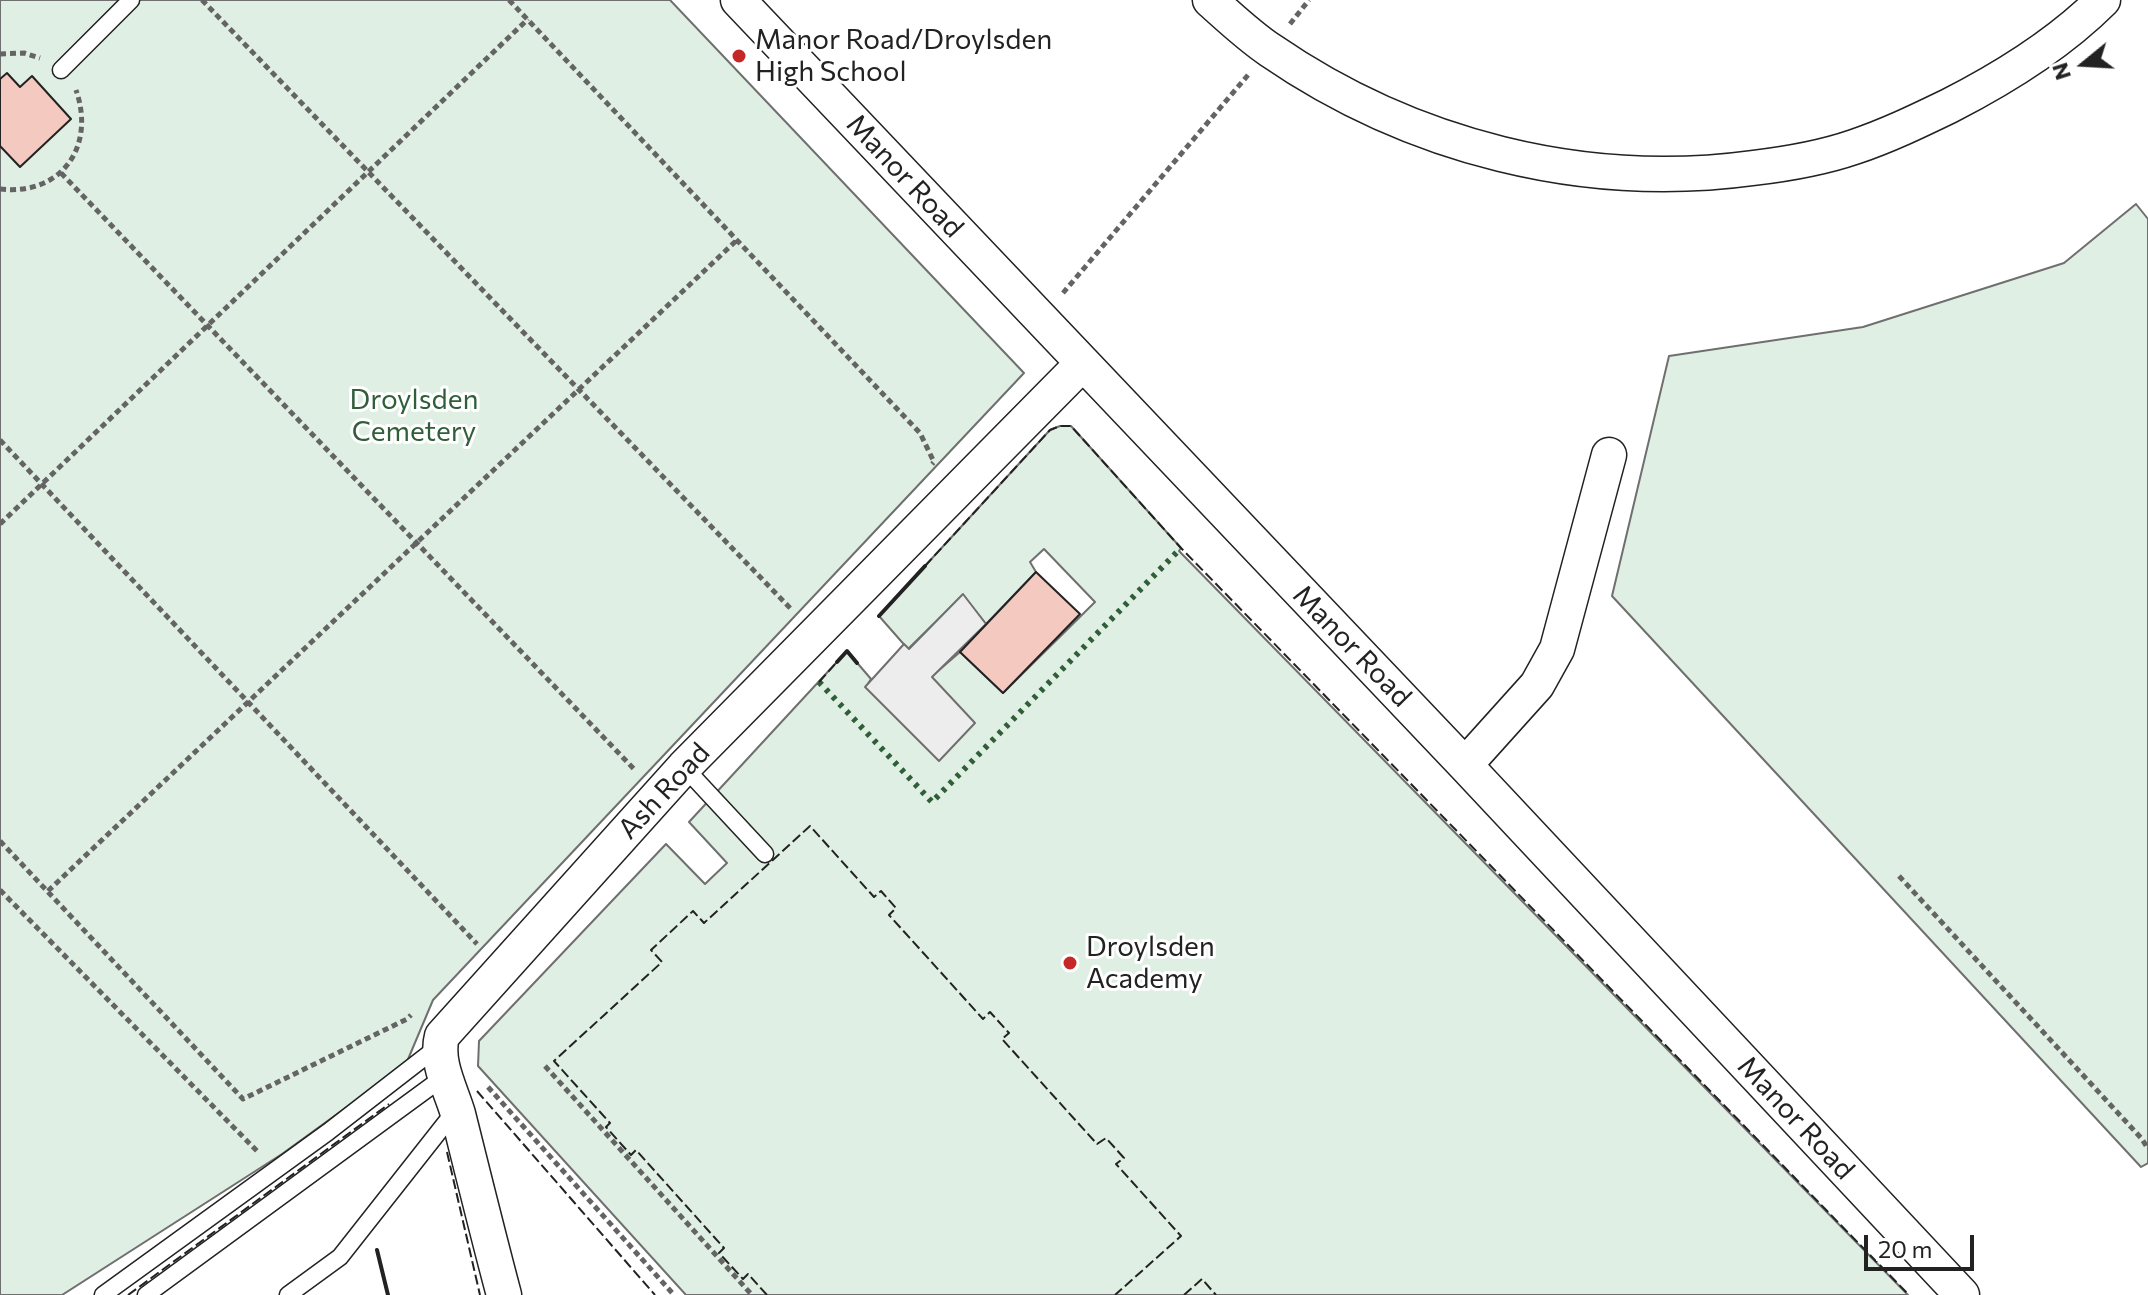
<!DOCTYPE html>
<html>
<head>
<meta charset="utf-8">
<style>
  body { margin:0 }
  #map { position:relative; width:2148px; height:1295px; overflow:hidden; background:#fff; font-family:Commissioner,sans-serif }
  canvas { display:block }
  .north { position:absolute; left:2044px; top:24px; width:80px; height:80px; -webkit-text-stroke:6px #fff; paint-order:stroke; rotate:252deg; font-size:22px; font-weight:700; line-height:32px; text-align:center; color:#222 }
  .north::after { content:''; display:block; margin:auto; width:28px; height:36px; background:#222; clip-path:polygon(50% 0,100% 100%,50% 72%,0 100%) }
  .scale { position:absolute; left:1864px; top:1235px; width:110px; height:36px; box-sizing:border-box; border:4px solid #222; border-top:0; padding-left:10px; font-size:24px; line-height:28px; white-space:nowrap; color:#222; -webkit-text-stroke:6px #fff; paint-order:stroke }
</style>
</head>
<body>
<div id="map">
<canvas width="2148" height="1295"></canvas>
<div class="north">N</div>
<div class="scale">20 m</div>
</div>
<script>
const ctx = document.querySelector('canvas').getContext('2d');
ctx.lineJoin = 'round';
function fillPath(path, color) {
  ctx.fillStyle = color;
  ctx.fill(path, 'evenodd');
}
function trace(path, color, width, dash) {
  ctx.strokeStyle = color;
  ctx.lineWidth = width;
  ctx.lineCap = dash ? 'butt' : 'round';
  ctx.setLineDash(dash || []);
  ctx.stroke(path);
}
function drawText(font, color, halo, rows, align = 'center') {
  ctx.font = font + ' Commissioner,sans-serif';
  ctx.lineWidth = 6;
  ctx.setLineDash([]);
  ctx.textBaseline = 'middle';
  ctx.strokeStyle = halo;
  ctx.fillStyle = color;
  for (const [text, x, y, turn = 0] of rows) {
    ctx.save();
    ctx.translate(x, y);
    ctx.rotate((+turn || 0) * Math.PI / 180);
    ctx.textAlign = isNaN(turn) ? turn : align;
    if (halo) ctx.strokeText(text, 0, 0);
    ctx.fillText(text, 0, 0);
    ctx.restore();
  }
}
const green = new Path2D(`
  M0,0H670L1024,373L433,1000L406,1064L282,1154L62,1295H0Z
  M2136,204L2148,219V1163L2141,1167L1612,596L1669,356L1863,327L2064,263Z
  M1060,426H1071L1181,548L1179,551L1908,1295H686L478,1066L479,1041L666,844L705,884L727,863L689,822L847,651L871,679L866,687L931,677L960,652L1003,693L1095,602L1044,549L1030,562L1036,572L986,624L963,595L908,649L879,616L1050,430Z`);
fillPath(green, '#e0efe3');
trace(green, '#6f6f6f', 2);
const parking = new Path2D(`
  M963,594L986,624L932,677L975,723L939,761L865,687L904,644L909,649Z`);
fillPath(parking, '#ededed');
trace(parking, '#6f6f6f', 2);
const building = new Path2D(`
  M7,73L20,87L32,76L71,119L20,167L0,146V79Z
  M1036,572L1080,614L1003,693L960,652Z`);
fillPath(building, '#f3c9c0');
trace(building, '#222', 2);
const lane = new Path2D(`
  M61,70L131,0
  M684,767L765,854
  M103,1295L328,1132L439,1046
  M146,1295L445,1076
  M288,1295L340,1257L455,1111`);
const street = new Path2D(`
  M738,0L1465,765L1962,1295
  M1210,0C1229,17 1249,36 1270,50C1411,147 1584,191 1753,168C1787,164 1822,158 1854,147C1887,136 1918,121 1949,106C2004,78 2059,44 2103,0
  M1465,765L1537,685L1557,649L1609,455
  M504,1295C488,1235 473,1174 458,1114C451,1090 435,1062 442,1036L684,767L1083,363`);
trace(lane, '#222', 19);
trace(street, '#222', 37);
trace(new Path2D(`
  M202,0L791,609
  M509,0L920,433L934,462L932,464
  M1290,24L1309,0
  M0,54L24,53L40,58
  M61,173L634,769
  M0,189C61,196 96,147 76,90
  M1063,293L1248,75
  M0,440L477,944
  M0,524L528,19
  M0,841L243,1099L407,1019L411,1015
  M1899,876L2142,1139L2148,1149
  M0,890L258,1152
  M48,891L737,240
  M545,1066L752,1295
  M488,1087L674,1295`), '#646464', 5, [6, 4]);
trace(lane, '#fff', 16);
trace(street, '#fff', 34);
trace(new Path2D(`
  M819,682L932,802L1181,548`), '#2f5e38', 6, [4, 6]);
trace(new Path2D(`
  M925,566L1050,430L1060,426H1071L1181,548L1909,1295
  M819,682L837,662
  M477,1091L655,1295
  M447,1152L480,1295
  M128,1295L389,1104
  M767,1295L748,1274L743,1279L719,1253L724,1248L636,1150L631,1155L606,1127L610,1123L554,1061L662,962L651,950L693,911L704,923L810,826L874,897L881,891L896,908L889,915L983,1019L990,1012L1009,1033L1002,1039L1097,1144L1106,1138L1124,1158L1116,1164L1181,1236L1115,1295
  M1184,1295L1202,1279L1216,1295`), '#222', 2, [10, 4]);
trace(new Path2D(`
  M879,616L925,566
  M837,662L847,651L857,663
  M377,1250L388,1295`), '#222', 4);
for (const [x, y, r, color] of [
  [739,56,8,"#c62828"],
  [1070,963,8,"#c62828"]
]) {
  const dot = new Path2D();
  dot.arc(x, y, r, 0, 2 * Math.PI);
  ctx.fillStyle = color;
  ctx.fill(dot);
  trace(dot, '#fff', 3);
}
drawText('28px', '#222', '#fff', [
  ["Manor Road/Droylsden",755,40],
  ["High School",755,72],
  ["Droylsden",1086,947],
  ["Academy",1086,979]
], 'left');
drawText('28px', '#222', '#fff', [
  ["Manor Road",905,176,47],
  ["Manor Road",1352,646,46],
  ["Ash Road",664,791,-47],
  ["Manor Road",1796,1118,47]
]);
drawText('28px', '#2f5e38', '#fff', [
  ["Droylsden",414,400],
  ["Cemetery",414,432]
]);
</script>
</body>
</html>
